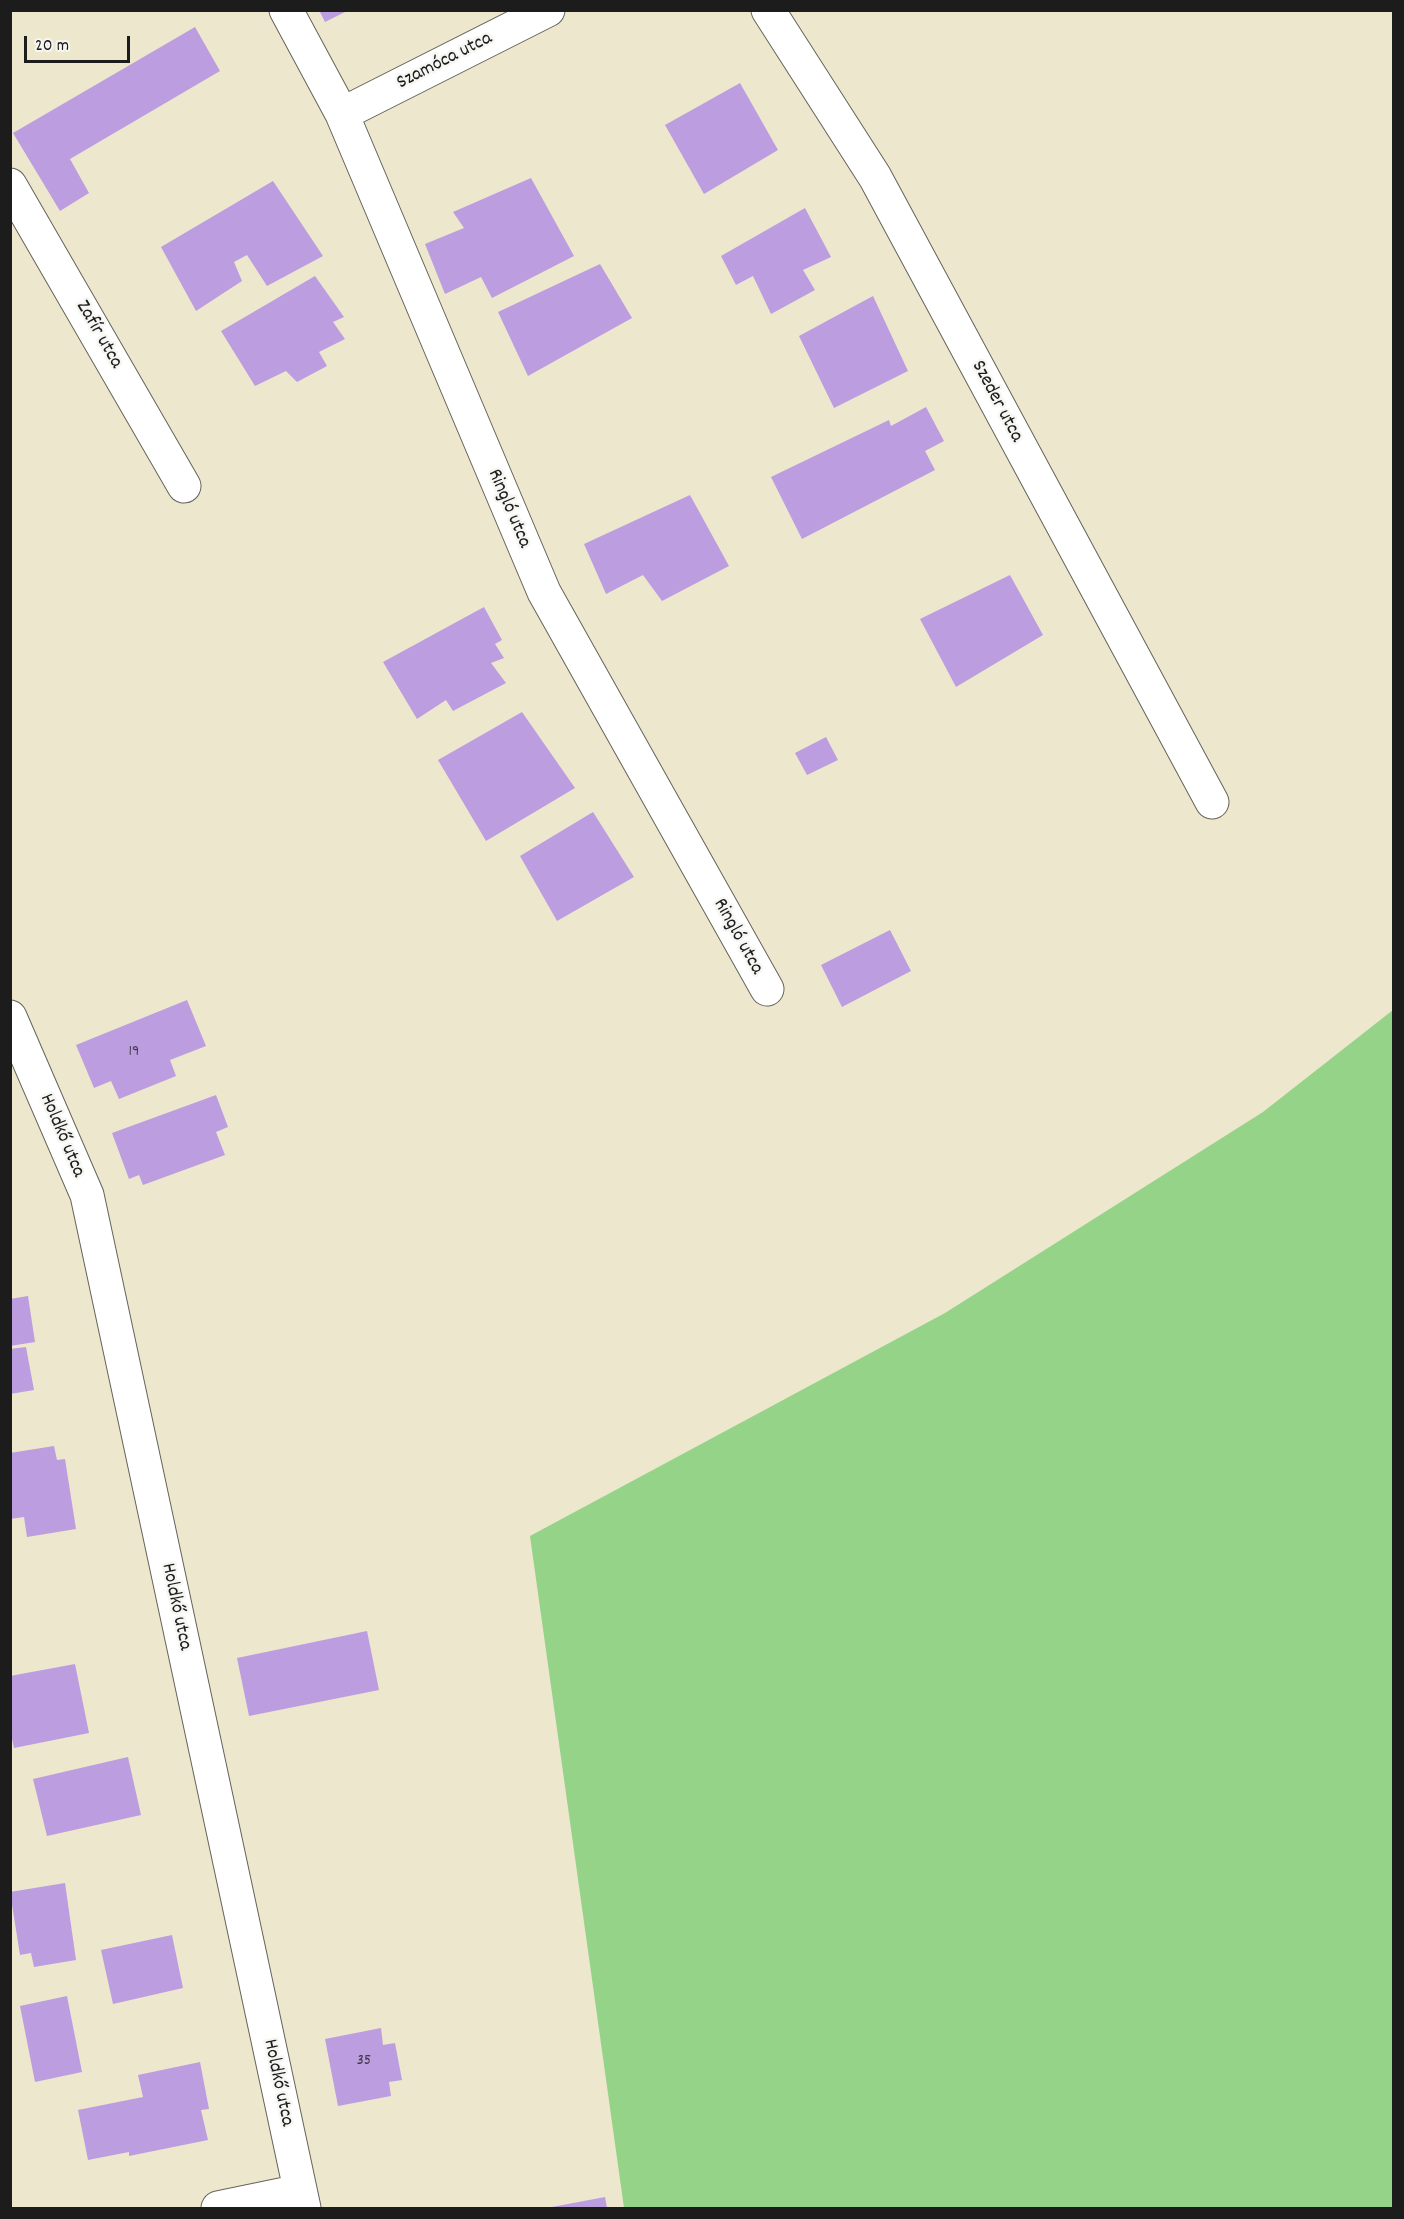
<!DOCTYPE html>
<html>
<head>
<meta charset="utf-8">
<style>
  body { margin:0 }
  #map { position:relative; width:1404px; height:2219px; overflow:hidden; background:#ede7ce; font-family:Dekko,sans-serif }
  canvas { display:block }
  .frame { position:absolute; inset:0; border:12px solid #1c1c1c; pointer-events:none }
  .scale { position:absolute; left:24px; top:36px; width:106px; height:27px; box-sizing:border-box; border:3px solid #1c1c1c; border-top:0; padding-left:8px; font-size:18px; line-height:21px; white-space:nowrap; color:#1c1c1c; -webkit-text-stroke:4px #f6f6f2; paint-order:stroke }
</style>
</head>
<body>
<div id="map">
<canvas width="1404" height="2219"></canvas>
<div class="frame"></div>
<div class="scale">20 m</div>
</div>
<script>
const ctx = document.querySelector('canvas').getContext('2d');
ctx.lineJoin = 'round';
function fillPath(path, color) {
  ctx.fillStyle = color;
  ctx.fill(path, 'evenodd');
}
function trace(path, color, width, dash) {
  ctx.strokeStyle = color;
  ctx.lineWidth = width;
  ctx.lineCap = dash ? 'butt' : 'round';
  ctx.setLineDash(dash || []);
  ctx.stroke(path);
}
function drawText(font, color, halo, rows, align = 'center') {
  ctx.font = font + ' Dekko,sans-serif';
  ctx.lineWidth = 5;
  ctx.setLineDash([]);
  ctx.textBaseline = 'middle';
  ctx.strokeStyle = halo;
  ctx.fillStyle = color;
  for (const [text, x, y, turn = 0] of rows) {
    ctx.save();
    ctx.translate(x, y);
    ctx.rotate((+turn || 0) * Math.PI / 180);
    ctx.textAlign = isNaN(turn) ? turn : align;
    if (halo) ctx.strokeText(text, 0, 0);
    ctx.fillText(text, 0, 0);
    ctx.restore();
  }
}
fillPath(new Path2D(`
  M1393,1010V2208H624L530,1536L945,1313L1263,1112Z`), '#94d388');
fillPath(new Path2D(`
  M319,10H349L325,22Z
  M195,27L220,71L70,159L89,193L60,211L13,133Z
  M740,83L778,150L704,194L665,125Z
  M531,178L574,256L492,298L481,277L445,294L425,244L464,228L453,212Z
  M273,181L323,256L267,286L247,255L234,262L242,281L196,311L161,247Z
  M805,208L831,257L803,270L815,290L771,314L753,276L736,285L721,256Z
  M600,264L632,318L528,376L498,312Z
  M315,276L344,317L333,322L345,339L319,352L327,366L297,382L286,371L255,386L221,331Z
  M873,296L908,371L834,408L799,336Z
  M926,407L944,441L925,451L935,470L802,539L771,477L889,420L891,426Z
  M690,495L729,566L662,601L643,575L606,594L584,544Z
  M1010,575L1043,635L956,687L920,619Z
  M484,607L502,640L495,644L504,658L491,663L506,683L453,711L446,700L417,719L383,662Z
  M522,712L575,788L486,841L438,760Z
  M826,737L838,760L807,775L795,753Z
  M593,812L634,877L557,921L520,856Z
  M890,930L911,971L842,1007L821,965Z
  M187,1000L206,1046L170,1060L176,1076L119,1099L111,1081L94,1088L76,1045Z
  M216,1095L228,1127L216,1132L225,1155L143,1185L139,1175L129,1179L112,1133Z
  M28,1296L35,1342L10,1346V1299Z
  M26,1347L34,1390L10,1394V1349Z
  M54,1446L57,1460L65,1459L76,1529L27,1537L24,1517L10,1519V1453Z
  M367,1631L379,1690L249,1716L237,1658Z
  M75,1664L89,1733L14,1748L10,1730V1676Z
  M128,1757L141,1815L47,1836L33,1779Z
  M65,1883L76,1960L34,1967L31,1953L20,1955L10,1892Z
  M172,1935L183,1988L113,2004L101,1950Z
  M67,1996L82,2072L35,2082L20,2006Z
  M381,2028L383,2045L395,2043L402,2080L389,2082L391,2096L338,2106L325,2039Z
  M200,2062L209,2109L201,2110L208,2140L129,2156V2152L88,2160L78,2110L143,2097L138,2075Z
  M605,2197L607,2208H552V2207Z`), '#bc9de0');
const minor = new Path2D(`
  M286,10L342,114L544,592L767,989
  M768,10L875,177L1212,802
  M342,114L548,10
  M10,185L184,486
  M10,1017L87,1195L304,2208
  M218,2208L300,2191`);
trace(minor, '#65635a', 35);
trace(minor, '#fff', 33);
drawText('16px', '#443c4d', null, [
  ["19",134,1053],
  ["35",364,2062]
]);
drawText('20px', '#1c1c1c', '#f6f6f2', [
  ["Szamóca utca",445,62,-27],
  ["Zafír utca",98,335,60],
  ["Szeder utca",996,402,62],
  ["Ringló utca",508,509,67],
  ["Ringló utca",737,937,61],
  ["Holdkő utca",61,1136,67],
  ["Holdkő utca",175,1607,78],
  ["Holdkő utca",277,2083,78]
]);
</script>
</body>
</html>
